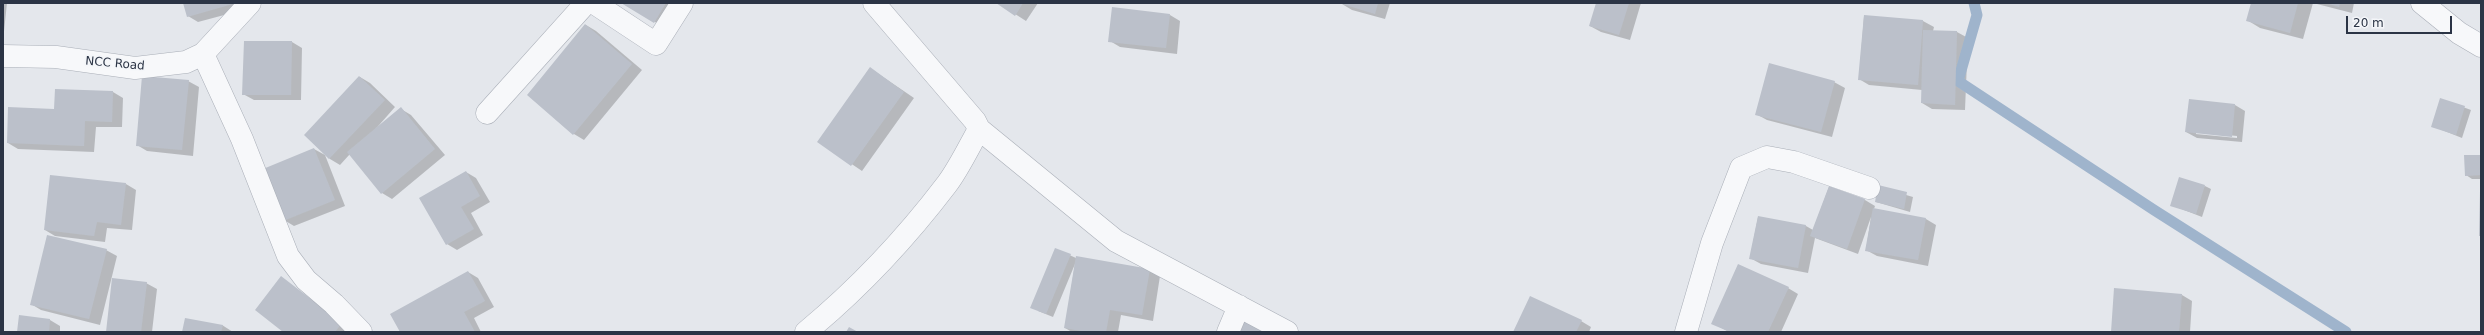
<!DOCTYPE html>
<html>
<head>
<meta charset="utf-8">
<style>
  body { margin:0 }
  #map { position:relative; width:2484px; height:335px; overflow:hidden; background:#e4e7ec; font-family:"DejaVu Sans",sans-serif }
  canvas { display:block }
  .frame { position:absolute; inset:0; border:4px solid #2b3445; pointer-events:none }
  .scale { position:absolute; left:2346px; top:16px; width:106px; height:18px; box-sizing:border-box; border:2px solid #2b3445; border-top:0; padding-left:5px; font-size:12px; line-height:14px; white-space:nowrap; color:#2b3445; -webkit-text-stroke:3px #f4f6f9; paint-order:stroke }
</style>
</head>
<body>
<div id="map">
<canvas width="2484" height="335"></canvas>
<div class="frame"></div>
<div class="scale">20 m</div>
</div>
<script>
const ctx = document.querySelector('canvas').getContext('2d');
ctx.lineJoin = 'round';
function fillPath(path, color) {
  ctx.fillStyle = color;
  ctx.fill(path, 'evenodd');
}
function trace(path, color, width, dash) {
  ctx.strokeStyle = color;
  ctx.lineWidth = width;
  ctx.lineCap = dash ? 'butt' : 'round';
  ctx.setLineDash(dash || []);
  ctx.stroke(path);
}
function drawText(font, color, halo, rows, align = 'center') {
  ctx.font = font + ' "DejaVu Sans",sans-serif';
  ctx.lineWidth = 3.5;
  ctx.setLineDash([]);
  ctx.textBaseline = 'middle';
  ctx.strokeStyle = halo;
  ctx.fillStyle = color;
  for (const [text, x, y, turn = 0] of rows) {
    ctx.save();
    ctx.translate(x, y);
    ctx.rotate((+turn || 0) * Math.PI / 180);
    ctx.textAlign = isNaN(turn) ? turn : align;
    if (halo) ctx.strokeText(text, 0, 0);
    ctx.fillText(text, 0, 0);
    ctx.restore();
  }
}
fillPath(new Path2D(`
  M3,3H7L3,41Z
  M184,3H252L254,7L198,22L188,16Z
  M623,3H680L665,28Z
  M998,3H1038L1026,21Z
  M1390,3L1385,19L1352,10L1342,4Z
  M1597,3H1641L1630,40L1601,32L1590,26Z
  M2252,3H2313L2303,39L2260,28L2247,20Z
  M2313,3H2354L2352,13Z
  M1170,15L1180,21L1177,54L1120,47L1110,41Z
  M1864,16L1923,21L1934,27L1933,31L1957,32L1968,38L1965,110L1932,109L1922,103V90L1869,85L1859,79Z
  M586,25L596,31L642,70L584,140L574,134L528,95Z
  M292,42L302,48L301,100H254L243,94Z
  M870,68L914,98L862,171L819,142Z
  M360,77L370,83L395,107L373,132L401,109L411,115L445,155L392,199L382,193L350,154L340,165L330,159L305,135Z
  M188,81L199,87L193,156L147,151L137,145Z
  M1834,82L1845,88L1832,137L1767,120L1756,114Z
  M113,92L123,98L122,127H96L94,152L18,149L8,143L55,110Z
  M2441,99L2471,110L2462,138L2432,126Z
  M2235,105L2245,111L2242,142L2197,138L2186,132ZM2196,132L2237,136V138L2196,134Z
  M314,149L325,155L345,206L294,226L284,220Z
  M2481,156V179H2472L2466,175Z
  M466,172L476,178L490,202L471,213L483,235L457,250L447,244Z
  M126,184L136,190L132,230L107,228L105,242L55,236L45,230Z
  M2205,186L2211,189L2202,217L2171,205Z
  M1829,187L1865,200L1875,206L1874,209L1926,219L1936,225L1928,266L1877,256L1866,250L1871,217L1858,254L1815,238L1808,273L1761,264L1750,258L1758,217L1806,226L1813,230Z
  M1879,187L1913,197L1910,212L1876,202Z
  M1056,249L1076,258L1150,270L1160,276L1153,321L1121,315L1118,332H1072L1065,328L1075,264L1053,317L1038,311Z
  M106,250L117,256L100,325L41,310L31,304Z
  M468,272L478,278L494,307L474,318L481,332H402Z
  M281,278L352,330L350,332H285Z
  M146,283L157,289L152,332H109Z
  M1788,288L1798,294L1781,332H1729L1712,323Z
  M2182,295L2192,301L2190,332H2112Z
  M20,316L50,320L60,326V332H18Z
  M1581,321L1591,327L1589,332H1514Z
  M222,325L233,332H183Z`), '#0003');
trace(new Path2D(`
  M1974,3L1977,15L1958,81L2154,210L2346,332`), '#9fb4cc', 11);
fillPath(new Path2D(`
  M183,3H236L187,17Z
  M621,3H666L654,23Z
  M996,3H1023L1015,16Z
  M1339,3H1378L1375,14Z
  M1596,3H1629L1619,35L1589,26Z
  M2251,3H2298L2290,33L2246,21Z
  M2326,3H2340L2339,7Z
  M1112,7L1170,14L1166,48L1108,42Z
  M1864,15L1923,20L1918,85L1858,80Z
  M585,24L632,64L573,135L527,95Z
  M1923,30L1957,31L1955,105L1921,103Z
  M244,41H292L291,95H242Z
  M1769,63L1835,81L1821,132L1755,115Z
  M870,67L904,92L851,166L817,142Z
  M142,76L189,80L182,150L136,146Z
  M359,76L385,100L329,159L304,135Z
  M55,89L113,91L112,122L85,121L84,146L7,143L8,107L54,109Z
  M2440,98L2465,106L2456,135L2431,127Z
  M2189,99L2235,104L2232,137L2185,132Z
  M401,107L435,149L381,194L347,152Z
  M314,148L335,200L283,221L263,169Z
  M2464,155H2481V175L2465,176Z
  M466,171L480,196L461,207L474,229L446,245L419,198Z
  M50,175L126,183L121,225L97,222L94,236L44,230Z
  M2179,177L2205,185L2196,214L2170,206Z
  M1878,185L1907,192L1904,209L1875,202Z
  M1829,186L1865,199L1847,249L1810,236Z
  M2480,191H2481V236H2479Z
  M1873,208L1926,218L1918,260L1865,251Z
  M1758,216L1806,225L1798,268L1749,259Z
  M47,235L107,249L89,319L30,305Z
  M1055,248L1071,254L1046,314L1030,308Z
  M1076,256L1150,269L1142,315L1110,310L1106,332H1087L1064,328Z
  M1738,264L1789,287L1768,332H1730L1711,324Z
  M468,271L485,301L464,312L475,332H400L390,314Z
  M281,276L342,323L335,332H283L255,310Z
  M112,278L147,282L141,332H106Z
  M2114,288L2182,294L2179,332H2111Z
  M1530,296L1582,320L1576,332H1513Z
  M19,315L50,319L49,332H17Z
  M1231,315L1267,332H1227Z
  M185,318L223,325L221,332H182Z
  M849,327L858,332H846Z`), '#bbc0ca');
const minor = new Path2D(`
  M594,3L656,44L682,3
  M874,3L975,121L979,129L1116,241L1287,332
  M2422,3L2459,33L2481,46
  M203,54L242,139L288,256L306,280L334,304L361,332
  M3,56L56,57L135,68L186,62L203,54L250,3
  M487,113L586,3
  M806,332C858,289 906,238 947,184C959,168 969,147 979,129
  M1228,332L1239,306
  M1686,332L1712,243L1741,168L1767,157L1794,162L1869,188`);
trace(minor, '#a9aeb7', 23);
trace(minor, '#f7f8fa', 22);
drawText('12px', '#2b3445', '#f4f6f9', [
  ["NCC Road",115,64,5]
]);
</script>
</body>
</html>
